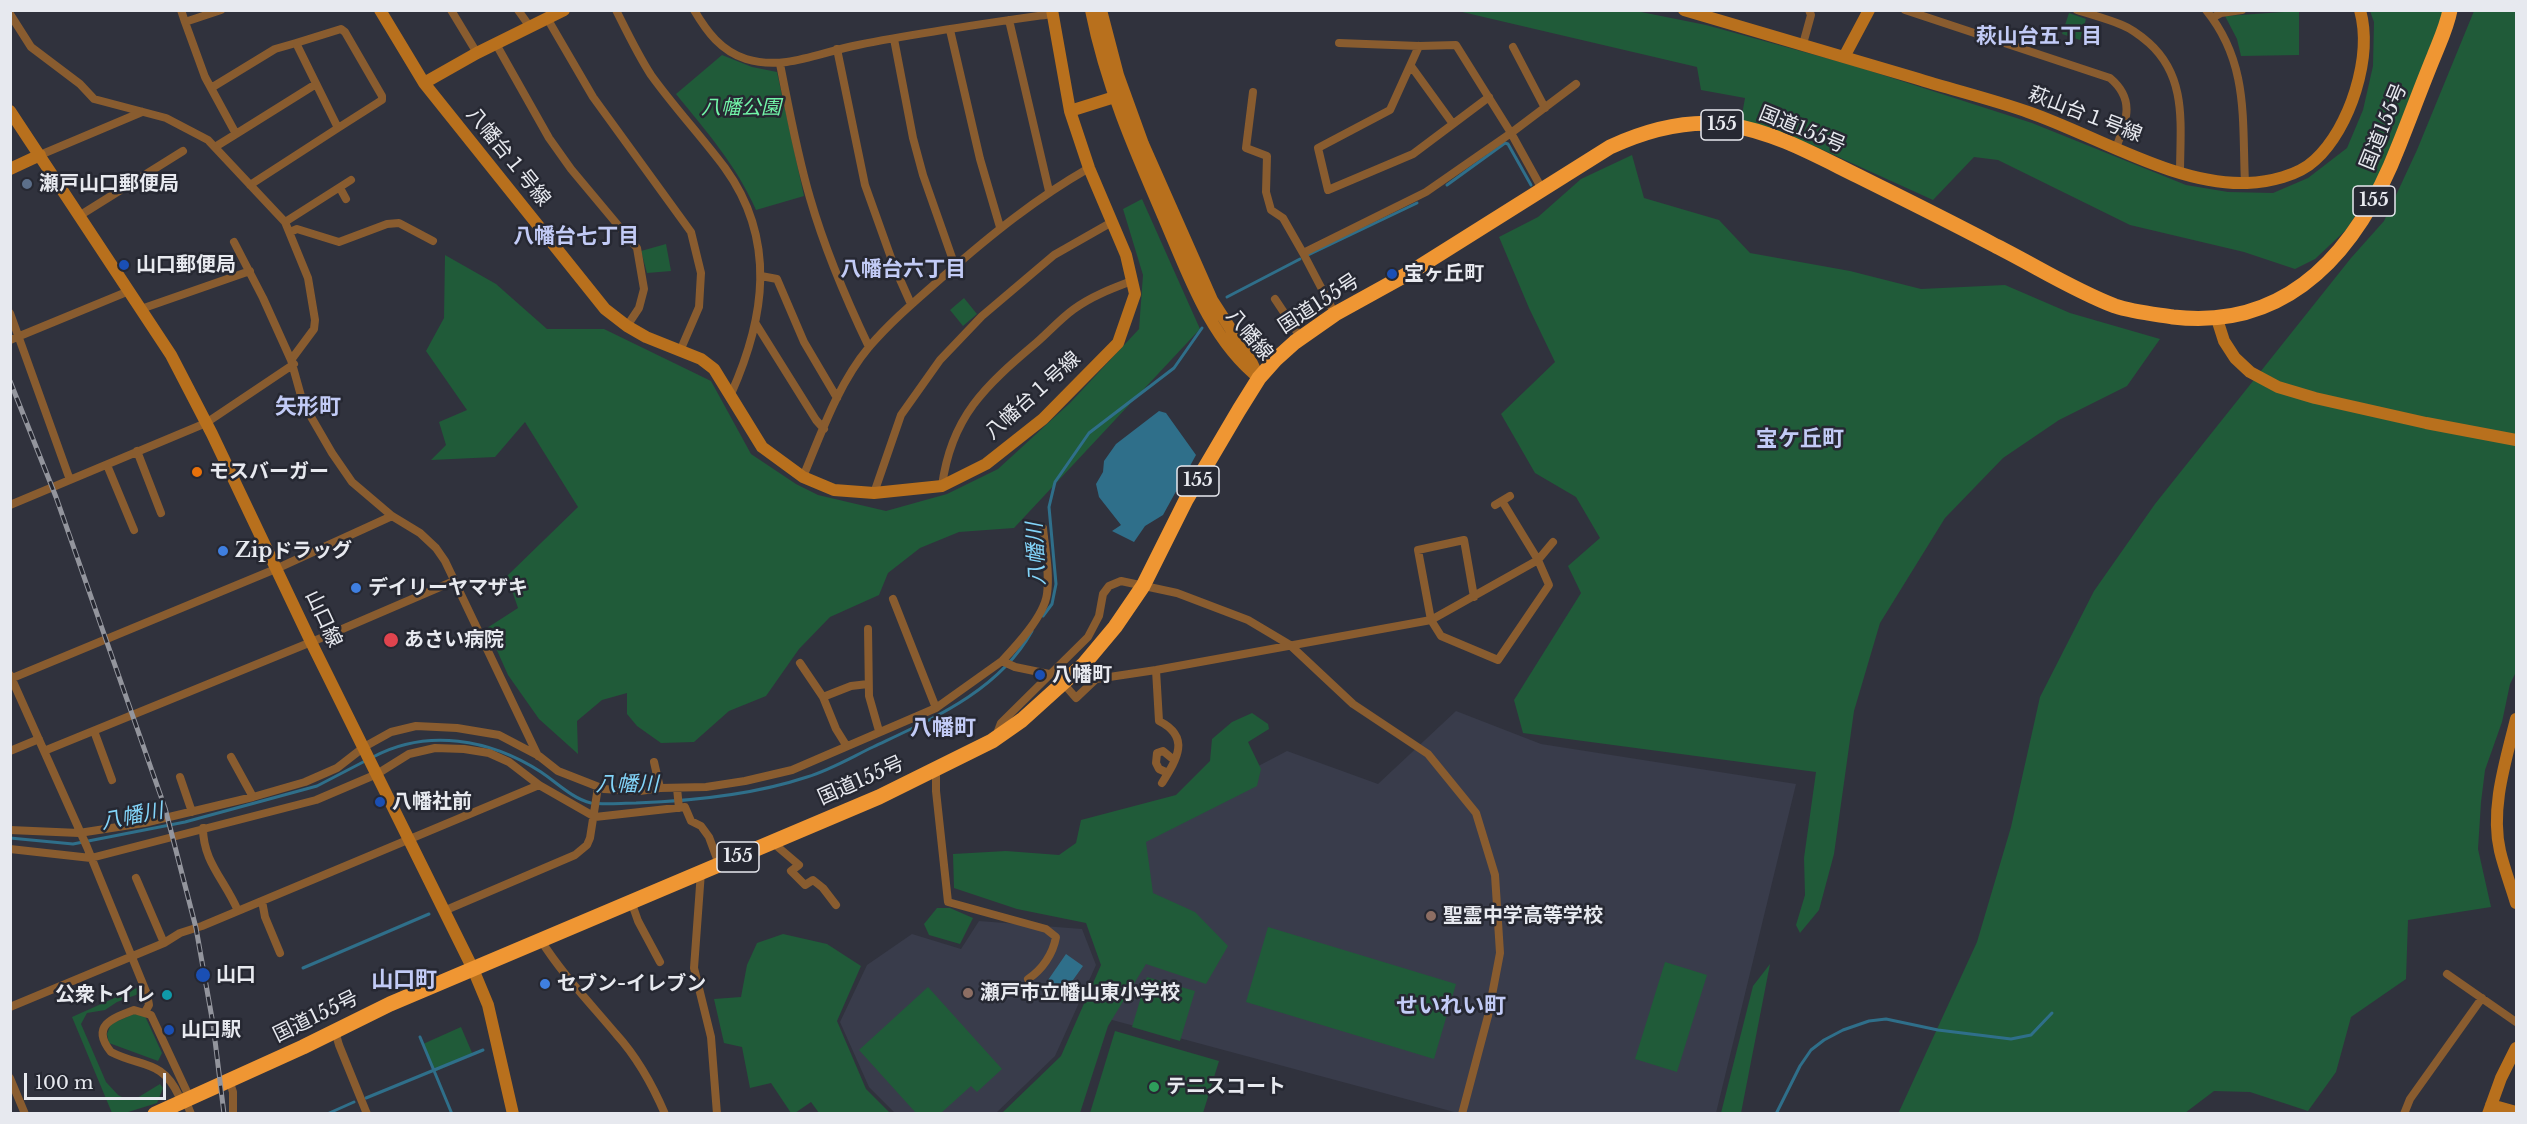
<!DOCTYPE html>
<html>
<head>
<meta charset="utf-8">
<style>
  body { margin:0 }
  #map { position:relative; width:2527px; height:1124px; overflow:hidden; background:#30323d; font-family:"Libre Baskerville",serif }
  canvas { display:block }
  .frame { position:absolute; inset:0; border:12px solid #e7e9ef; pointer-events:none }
  .scale { position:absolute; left:24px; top:1073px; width:142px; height:27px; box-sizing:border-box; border:3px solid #e7e9ef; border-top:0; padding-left:8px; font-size:18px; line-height:21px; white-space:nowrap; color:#e7e9ef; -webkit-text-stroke:4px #262832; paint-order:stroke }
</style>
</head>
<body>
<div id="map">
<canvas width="2527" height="1124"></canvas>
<div class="frame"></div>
<div class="scale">100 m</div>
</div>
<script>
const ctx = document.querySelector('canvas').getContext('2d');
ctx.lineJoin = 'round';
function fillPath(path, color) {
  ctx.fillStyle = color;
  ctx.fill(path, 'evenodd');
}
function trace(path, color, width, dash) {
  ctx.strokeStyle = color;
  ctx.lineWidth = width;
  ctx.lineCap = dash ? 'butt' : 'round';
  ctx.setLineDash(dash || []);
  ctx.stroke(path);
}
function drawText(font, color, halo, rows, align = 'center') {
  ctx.font = font + ' "Libre Baskerville","Noto Sans JP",serif';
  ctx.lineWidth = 5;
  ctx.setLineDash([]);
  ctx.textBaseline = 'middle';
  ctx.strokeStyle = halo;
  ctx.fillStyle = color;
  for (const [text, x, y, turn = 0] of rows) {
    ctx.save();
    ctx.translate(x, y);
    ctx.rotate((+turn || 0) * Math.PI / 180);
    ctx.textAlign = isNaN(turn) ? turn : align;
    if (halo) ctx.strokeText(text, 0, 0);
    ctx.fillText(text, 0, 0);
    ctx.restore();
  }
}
fillPath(new Path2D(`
  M1456,711L1541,744L1796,784L1716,1113H1458L1101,1017L1118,971L1079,860L1287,751L1378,784Z
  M979,921L1082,929L1096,965L1055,1056L996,1113H895L869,1087L840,1022L867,965L912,934L961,949Z`), '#393c4b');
fillPath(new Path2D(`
  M1458,11H1636L1706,25L1855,66L2032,123L2186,185L2228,192L2273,193L2308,178L2347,148L2363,110L2373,66L2374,22L2370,11H2446L2374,187L2346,230L2315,259L2295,269L2244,252L2130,225L1998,160L1974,157L1933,200L1812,145L1741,120L1745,98L1701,90L1697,67Z
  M2299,11V55L2241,56L2237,39L2225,16Z
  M2474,11H2516V672L2510,684L2502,722L2485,770L2481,802L2478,849L2491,907L2408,920L2406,979L2351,1017L2336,1072L2308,1111L2250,1092L2214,1091L2185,1113L1898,1114L1977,942L2011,827L2040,697L2094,591L2155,504L2351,258L2384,221L2417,150Z
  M2069,13L2086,19L2080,40L2062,34Z
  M722,55L752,67L777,72L804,196L756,210C737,166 706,131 676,94Z
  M1632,155L1644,198L1719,220L1750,253L1850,271L1921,289L2005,285L2070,313L2160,339L2127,386L2059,420L2003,458L1945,518L1880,623L1854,711L1834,854L1819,910L1800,933L1796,925L1805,895L1804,858L1816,772L1523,733L1514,700L1581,593L1568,566L1600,538L1576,497L1535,473L1501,414L1555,362L1529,308L1499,237L1538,217L1581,179Z
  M1142,199L1200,329L1014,528L959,532L920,548L888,573L879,595L830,617L799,649L766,696L729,711L694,742L661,743L637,726L627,714V693L602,700L577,721L578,754L539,719L508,675L487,628L518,608L507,576L578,507L525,422L495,457L431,460L446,445L439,422L467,410L426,351L444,318L445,255L496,284L547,329H604L711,381L751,454L796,484L818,495L886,511L947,494L998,469L1070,403L1139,329L1143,275L1123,209Z
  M666,244L671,271L647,273L641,251Z
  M964,298L977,314L963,326L950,310Z
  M1252,713L1268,724L1269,729L1248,742L1261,769L1257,786L1146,842L1153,893L1195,912L1228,946L1206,984L1146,964L1108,1026L1080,1113H1002L1061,1056L1101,965L1086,923L1017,909L954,888L953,854L1006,851L1059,855L1076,843L1081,820L1176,795L1210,761L1212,739L1232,722Z
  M937,908H950L973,918L960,944L929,935L924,924Z
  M1268,927L1456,984L1434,1059L1246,1002Z
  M783,934L827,944L861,966L837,1021L866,1089L890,1113H819L811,1102L795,1113H791L771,1083L750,1088L742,1047L724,1043L714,999L741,997L747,965L757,943Z
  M1665,962L1707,975L1677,1072L1635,1059Z
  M1770,964L1741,1113H1721L1753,986Z
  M1147,977L1195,991L1180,1041L1132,1027Z
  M139,987L141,993L117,1002L105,1010L87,1013L81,1024L106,1082L118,1095L124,1098H137L160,1084L163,1088L157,1103L125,1113H112L72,1017Z
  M928,987L1002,1069L977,1092L971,1086L941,1113H916L859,1050Z
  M134,1014L145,1016L162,1053L158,1061L109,1043L107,1034L111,1024Z
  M461,1027L473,1055L434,1072L423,1044Z
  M1115,1031L1219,1061L1203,1113H1090Z`), '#205b39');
fillPath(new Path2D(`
  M1159,411L1166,413L1196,455L1163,515L1145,526L1134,542L1112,531L1121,525L1099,497L1096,484L1103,472L1104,461L1116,444Z
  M1066,954L1083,966L1063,994L1046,983Z`), '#2f6f8a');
trace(new Path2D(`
  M1447,185L1505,143L1508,144L1531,185
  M1308,255L1417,203
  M1227,297L1300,259
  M1043,616L1052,604L1056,584L1049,507L1055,482L1089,433L1174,368L1202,328
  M373,757C427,728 490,739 541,772C556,782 573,799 591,803C606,805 621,803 636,803C693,801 753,795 807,777C830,770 852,757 873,747C932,719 999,691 1032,631
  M10,838L73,844L185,822L317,786L367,760
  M303,968L429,914
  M420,1037L452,1114
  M366,1098L483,1050
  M327,1114L354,1102
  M1776,1114L1800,1066L1811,1050L1824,1040L1843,1030L1869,1021L1886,1019L1938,1030L2011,1039L2031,1035L2052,1013`), '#2f6f8a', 3);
trace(new Path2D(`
  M181,10L185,22
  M451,10L477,53
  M518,10L530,27
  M616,10C627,32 638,55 651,75C674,107 701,136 725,168C777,240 765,318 731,394
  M694,10C707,32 721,51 746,59C785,71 820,52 858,45C922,32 988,23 1052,14
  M1905,10L2110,78C2136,100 2126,121 2116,148
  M2077,10C2092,15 2108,19 2122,25C2132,29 2141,36 2149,43C2188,78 2180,126 2180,174
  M2206,10C2249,63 2242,119 2245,183
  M10,14L31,47L80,84L94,99L166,118L208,140L285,222L308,278L315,320L314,329L291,360L303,403L332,453L352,482L392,516L420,533L436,548L445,561L538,756
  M547,18L593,97L691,232L701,273L699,307L680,351
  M2212,18L2221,13L2242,10
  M1009,20L1049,191
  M950,30L980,159L1000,227
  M894,39L913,138L923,175L955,266
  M296,43L341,29L345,32L382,96V100L338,128
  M1339,43L1419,46L1456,45L1511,133L1542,189
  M496,44L549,138L571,169L637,248L644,289L639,308L627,326
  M1803,44L1811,15L1809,10
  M1419,46L1390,110L1318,148L1328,190L1413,154L1489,97
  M1513,47L1545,108
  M837,49L865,185L894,266L911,304
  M780,64C789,109 797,154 810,198C825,250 846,299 869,347
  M1411,66L1453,124
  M211,88L205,77L185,22L221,10
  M1253,92L1246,148L1267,156L1266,192L1271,210L1283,218L1303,253
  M236,134L316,84
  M215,147L236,134L211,88L275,49L296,43L338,128L250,185
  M40,155L142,112
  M340,188L346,199
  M79,216L183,151
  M285,222L351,180
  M290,232L297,229L339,242L387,224L399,223L433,241
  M234,242L263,298L291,360
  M761,276L777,279L804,342L837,398
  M1275,299L1301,338
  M141,309L250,271
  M10,313L70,480
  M1335,314L1303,253L1426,192L1511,133L1576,84
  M756,324L816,420L824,429
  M10,340L129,291
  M137,451L161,513
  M107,465L134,530
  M803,477C821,434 838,384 869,347C892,320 920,297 946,274C992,234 1035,199 1089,168
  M942,486C951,417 985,386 1036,343C1049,332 1060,319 1074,309C1092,296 1111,289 1132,281
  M874,493L901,415L940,360L982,316L1054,255L1112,222
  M1502,501L1538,560L1553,542
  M10,505L206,423L294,364
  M1495,505L1510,496
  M893,599L936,708
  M868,629L869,696L879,731
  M1002,661C1017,645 1044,616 1047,594C1050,573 1045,549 1043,528
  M800,663L823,697L836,729L846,745
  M1156,670L1159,721C1191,737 1177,759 1162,783
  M10,675L87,847L147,994L149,1005L145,1012
  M10,679L278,568L392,516
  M1063,683L1076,698L1096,679L1156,670L1431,620L1538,560L1549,585L1498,660L1441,636L1431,620L1418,550L1464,540L1474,597
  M823,697L851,686L868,684
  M94,731L112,780
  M999,735L998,731L1001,723L1088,637L1099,616L1103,594L1109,586L1121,581L1177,593L1248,620L1290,645L1353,704L1428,754L1476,813L1495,875L1500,953L1488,1016L1462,1114
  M10,751L39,739
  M44,751L326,636L454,581
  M231,757L253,797
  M654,762L660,788
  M936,770V791L948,902L1046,929L1056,937C1053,954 1042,970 1028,979
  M1168,773L1159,769L1156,763L1157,753L1163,751L1174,760
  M180,777L192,812
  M677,788L679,808
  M203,828C203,862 225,880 238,911
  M10,830L79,833L144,823L253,797L305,782L337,768L364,747L391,732L416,726L457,728L499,735L539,756L558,771L604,789L640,791L660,788L706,787L745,781L792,770L936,708L1002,661L1015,667L1049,674
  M772,842L799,865L791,871L805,885L813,880L823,888L836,905
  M10,849L91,858L316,800L377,774L409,754L435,748L464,749L489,753L509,762L539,785L595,817L685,807L691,821L701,826L709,837L719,864
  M701,872L694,968L711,1037L717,1114
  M136,878L164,943
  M262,901L265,917L280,953
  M631,901L638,921L660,962
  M446,910L575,855L587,845L590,838L598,787
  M540,939C562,974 590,1003 616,1034C636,1056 653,1086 665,1114
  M2447,974L2516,1022
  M10,1007L164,943L180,933L202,926L539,785
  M335,1031L339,1045L367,1114
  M10,1078L25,1114
  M229,1080L233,1092V1114
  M185,1099L187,1092L151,1015L134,1010C112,1018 90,1026 111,1052C142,1068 162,1059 179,1096L185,1099L191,1114
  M2404,1114L2410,1099L2482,998`), '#895c2f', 8);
trace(new Path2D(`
  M380,10L424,83L605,309L627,326L646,337L701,359L714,369L762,447L803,477L834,490L874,493L942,486L986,464L1043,419L1118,343L1135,294L1126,255L1089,168L1070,111L1052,10
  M1091,10C1106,85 1134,149 1164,218C1188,274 1210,339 1259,378
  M1101,10L1118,75L1143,144L1212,300L1250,359L1257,374
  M1684,10C1761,32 1838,55 1915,78C1953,90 1991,99 2028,112C2095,135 2176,186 2247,183C2269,182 2298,176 2315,160C2350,128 2373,57 2360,10
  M1844,57L1869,10
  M424,83L477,53L564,10
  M10,111L171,355L212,434L311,642L473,969L488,1005L513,1114
  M1070,111L1121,95
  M10,169L40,155
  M2217,319L2224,341L2235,358L2250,372L2278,387L2315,398L2426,423L2516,440
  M2516,719C2506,760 2490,808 2500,851C2504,868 2511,886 2516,903
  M2491,1105L2516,1112
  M2488,1114L2501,1078L2516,1048`), '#b8701d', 12);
trace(new Path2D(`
  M155,1114L303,1047L390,1004L879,797L992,741L1022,720L1084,664L1115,627L1143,586L1186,500L1239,410L1259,378L1275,360L1295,342L1335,314L1411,272L1610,147C1647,130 1689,119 1729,125C1775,132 1817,156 1858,176C1904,199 1951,222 1996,246C2036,266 2073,290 2115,306C2133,312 2154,314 2173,317C2292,331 2360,246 2399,145C2411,115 2422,85 2434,56C2440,41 2447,26 2450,10`), '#ef9633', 15);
const rail = new Path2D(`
  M10,381L56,497L165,808L196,928L213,1024L224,1114`);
trace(rail, '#93959d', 5);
trace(rail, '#262832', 3, [9]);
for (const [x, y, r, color] of [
  [27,184,6,"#5c6f8a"],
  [124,265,6,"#1a4fb4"],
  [1392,274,6,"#1a4fb4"],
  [197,472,6,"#e8710a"],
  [223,551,6,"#3f7fe0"],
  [356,588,6,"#3f7fe0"],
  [391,640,8,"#e0444e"],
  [1040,675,6,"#1a4fb4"],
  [380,802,6,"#1a4fb4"],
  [1431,916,6,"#8d6e63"],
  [203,975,8,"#1a4fb4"],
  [545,984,6,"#3f7fe0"],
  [968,993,6,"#8d6e63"],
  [167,995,6,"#0f9aa8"],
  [169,1030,6,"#1a4fb4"],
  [1154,1087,6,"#2e9e5b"]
]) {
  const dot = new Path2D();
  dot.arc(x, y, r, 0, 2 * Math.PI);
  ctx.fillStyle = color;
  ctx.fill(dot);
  trace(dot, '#262832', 2);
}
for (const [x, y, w] of [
  [1722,125,42],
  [2374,201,42],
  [1198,481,42],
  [738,857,42]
]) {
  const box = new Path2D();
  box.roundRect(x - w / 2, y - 15, w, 30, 4.5);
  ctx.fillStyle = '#262832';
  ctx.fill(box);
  trace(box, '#e7e9ef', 1.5);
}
drawText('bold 18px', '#e7e9ef', null, [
  ["155",1722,125],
  ["155",2374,201],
  ["155",1198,481],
  ["155",738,857]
]);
drawText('italic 20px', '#72f5a8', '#262832', [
  ["八幡公園",741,108]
]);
drawText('20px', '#e7e9ef', '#262832', [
  ["萩山台１号線",2085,115,21],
  ["国道155号",2384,127,-68],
  ["国道155号",1802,130,22],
  ["八幡台１号線",508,157,51],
  ["国道155号",1319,304,-33],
  ["八幡線",1249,335,50],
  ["八幡台１号線",1033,396,-42],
  ["山口線",323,619,65],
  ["国道155号",861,781,-24],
  ["国道155号",316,1017,-26]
]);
drawText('bold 20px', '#e7e9ef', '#262832', [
  ["瀬戸山口郵便局",39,184],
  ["山口郵便局",136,265],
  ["宝ヶ丘町",1404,274],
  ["モスバーガー",209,472],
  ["Zipドラッグ",235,551],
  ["デイリーヤマザキ",368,588],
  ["あさい病院",404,640],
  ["八幡町",1052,675],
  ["八幡社前",392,802],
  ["聖霊中学高等学校",1443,916],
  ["山口",216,975],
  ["セブン-イレブン",557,984],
  ["瀬戸市立幡山東小学校",980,993],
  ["公衆トイレ",155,995,"right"],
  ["山口駅",181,1030],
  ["テニスコート",1166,1087]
], 'left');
drawText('bold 21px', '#c2cbf6', '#262832', [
  ["萩山台五丁目",2039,37],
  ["八幡台七丁目",576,237],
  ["八幡台六丁目",903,270]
]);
drawText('italic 21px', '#83d5fa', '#262832', [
  ["八幡川",1037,554,-93],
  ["八幡川",627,785],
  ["八幡川",132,817,-11]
]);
drawText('bold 22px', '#c2cbf6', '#262832', [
  ["矢形町",308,408],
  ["宝ケ丘町",1800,440],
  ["八幡町",943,729],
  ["山口町",404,981],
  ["せいれい町",1451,1007]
]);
</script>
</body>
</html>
